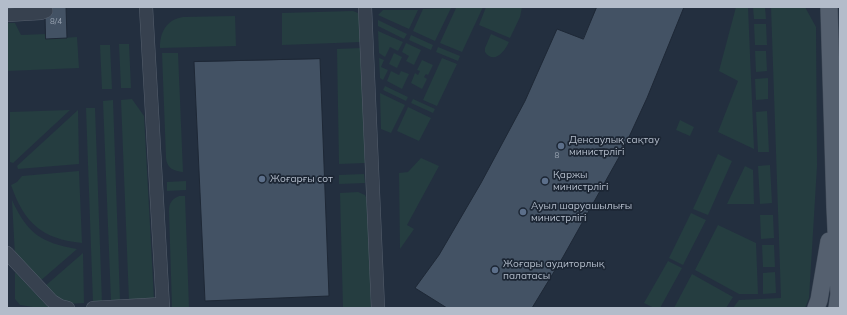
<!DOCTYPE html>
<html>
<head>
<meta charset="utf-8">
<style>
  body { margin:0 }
  #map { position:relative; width:847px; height:315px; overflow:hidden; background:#232f3f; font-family:Mulish,sans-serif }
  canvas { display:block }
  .frame { position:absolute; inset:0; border:8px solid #b3bcca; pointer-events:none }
</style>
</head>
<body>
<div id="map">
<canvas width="847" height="315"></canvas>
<div class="frame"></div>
</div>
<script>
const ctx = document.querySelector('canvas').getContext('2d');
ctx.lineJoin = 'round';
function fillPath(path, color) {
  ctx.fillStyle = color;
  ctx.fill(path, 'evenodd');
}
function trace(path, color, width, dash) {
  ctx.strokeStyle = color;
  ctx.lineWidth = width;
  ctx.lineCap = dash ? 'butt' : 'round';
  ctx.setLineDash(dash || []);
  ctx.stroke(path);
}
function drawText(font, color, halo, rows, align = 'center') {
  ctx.font = font + ' Mulish,sans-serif';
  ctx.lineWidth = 3.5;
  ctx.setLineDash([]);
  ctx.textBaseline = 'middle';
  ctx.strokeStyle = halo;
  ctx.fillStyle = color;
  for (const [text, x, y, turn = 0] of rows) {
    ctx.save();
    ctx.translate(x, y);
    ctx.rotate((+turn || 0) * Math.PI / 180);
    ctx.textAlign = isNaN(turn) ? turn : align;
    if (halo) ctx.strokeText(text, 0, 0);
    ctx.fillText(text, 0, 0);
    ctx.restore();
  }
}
fillPath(new Path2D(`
  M483,7L462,52L440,43L456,8Z
  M486,7H522L520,17L510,38L479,25Z
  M736,7H748L754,149L718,132L738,81L719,71Z
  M753,7H765L766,19H754Z
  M771,7H805L816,27L817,166L809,298L805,308H733L739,300L781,298Z
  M451,8L435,41L413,31L423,9Z
  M383,10H418L409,29L378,15Z
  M353,11L358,13L359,17L361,42L282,45V13Z
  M235,16L236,46L160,48C160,32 166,20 183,17Z
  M378,20L407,34L404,39L378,26Z
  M7,23H15L21,35L46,34V39L77,37L79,68L7,71Z
  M754,24H766L767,45H755Z
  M378,31L403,42L398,51L390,47L385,57L379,53Z
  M491,34L509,42C505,51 494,65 485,52V48Z
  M411,35L433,45L431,50L409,40Z
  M406,43L421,50L414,65L406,61L409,56L402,52Z
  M119,44H129L131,88H121Z
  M100,45H110L112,89H102Z
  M438,47L460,56L458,61L436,52Z
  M361,48L365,163L339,164L337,49Z
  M755,51H766L767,71L756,72Z
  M162,53H178L183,172C173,171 167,168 166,158Z
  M394,53L402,57L397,68L389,64Z
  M379,58L384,60L381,67L388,70L383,80L380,78Z
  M442,58L457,64L437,106L423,100Z
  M422,60L433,65L428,75L426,74L424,77L427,79L422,89L411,83L415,73L418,75L420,71L417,70Z
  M391,71L399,75L401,71L409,74L402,89L387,81Z
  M768,78V99L756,100L755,79Z
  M385,86L408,97L406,101L383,90Z
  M380,93L405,105L391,133L381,129Z
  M132,99L144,116L154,300L129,301L121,100Z
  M413,99L435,109L433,113L411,103Z
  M113,100L120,301H111L103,101Z
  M408,107L431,118L419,141L397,131Z
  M86,108H95L102,303H93Z
  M70,110L13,163L10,162V112Z
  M78,110L79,164L18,169L17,166Z
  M767,111L769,152H758L756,112Z
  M680,120L694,127L690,136L676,130Z
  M718,154L732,161L708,215L693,209Z
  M421,158L439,166L407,225L414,229L400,249L399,173L408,172Z
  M770,165L772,203L760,204L758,166Z
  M745,166L753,170L754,204H727Z
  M79,171L82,243C42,239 24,223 11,185L17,182L22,176Z
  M364,174L365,183L339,184V175Z
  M186,181V190L167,191V182Z
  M358,192L365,195L368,202L371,308H343L340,193Z
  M179,196H185L189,308H172L169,211C169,203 172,199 179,196Z
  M12,200C27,233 41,243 77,249L39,282L15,256Z
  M691,213L706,220L683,265L669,258Z
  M760,215H773L774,238L761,239Z
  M718,225L756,243L758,294H739L695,270Z
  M762,245H774L775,267H763Z
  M83,253L84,303C61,305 61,301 44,287Z
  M668,261L682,268L660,308H654L644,303Z
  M15,272L49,308H39L20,305L15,299Z
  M775,272L776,293L763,294V273Z
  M692,274L733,297L726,308H674Z`), '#253d40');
const building = new Path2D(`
  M45,7H66L67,38L46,39Z
  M597,7H684L647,98L623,150L563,257L532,308H447L415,288L439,255L481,183L525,101L557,29L583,39Z
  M320,59L329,296L205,301L194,62Z`);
fillPath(building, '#435264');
trace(building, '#1e2836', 1);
const minor = new Path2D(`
  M146,7L163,308
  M365,7L378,308
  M7,15L41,13L46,11
  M7,253L52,301L60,306L68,308
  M93,308L163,304`);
const major = new Path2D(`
  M829,7L835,207L839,294L837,308
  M816,308L819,300L829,241`);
trace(minor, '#555f6d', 14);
trace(major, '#404a58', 18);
trace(minor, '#37414f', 13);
trace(major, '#55606f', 17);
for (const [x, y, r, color] of [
  [561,146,4,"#5c6f8a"],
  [262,179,4,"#5c6f8a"],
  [545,181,4,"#5c6f8a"],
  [523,212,4,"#5c6f8a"],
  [495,270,4,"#5c6f8a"]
]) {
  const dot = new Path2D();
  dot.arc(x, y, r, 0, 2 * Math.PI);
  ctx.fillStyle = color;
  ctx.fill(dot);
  trace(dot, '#1c2634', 1.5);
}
drawText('8px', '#97a2b0', null, [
  ["8/4",56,22],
  ["8",557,156]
]);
drawText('10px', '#b3bcca', '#1c2634', [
  ["Денсаулық сақтау",569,140],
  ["министрлігі",569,152],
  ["Қаржы",553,175],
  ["министрлігі",553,187],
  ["Жоғарғы сот",270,179],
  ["Ауыл шаруашылығы",531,206],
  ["министрлігі",531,218],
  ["Жоғары аудиторлық",503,264],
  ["палатасы",503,276]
], 'left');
</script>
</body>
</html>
